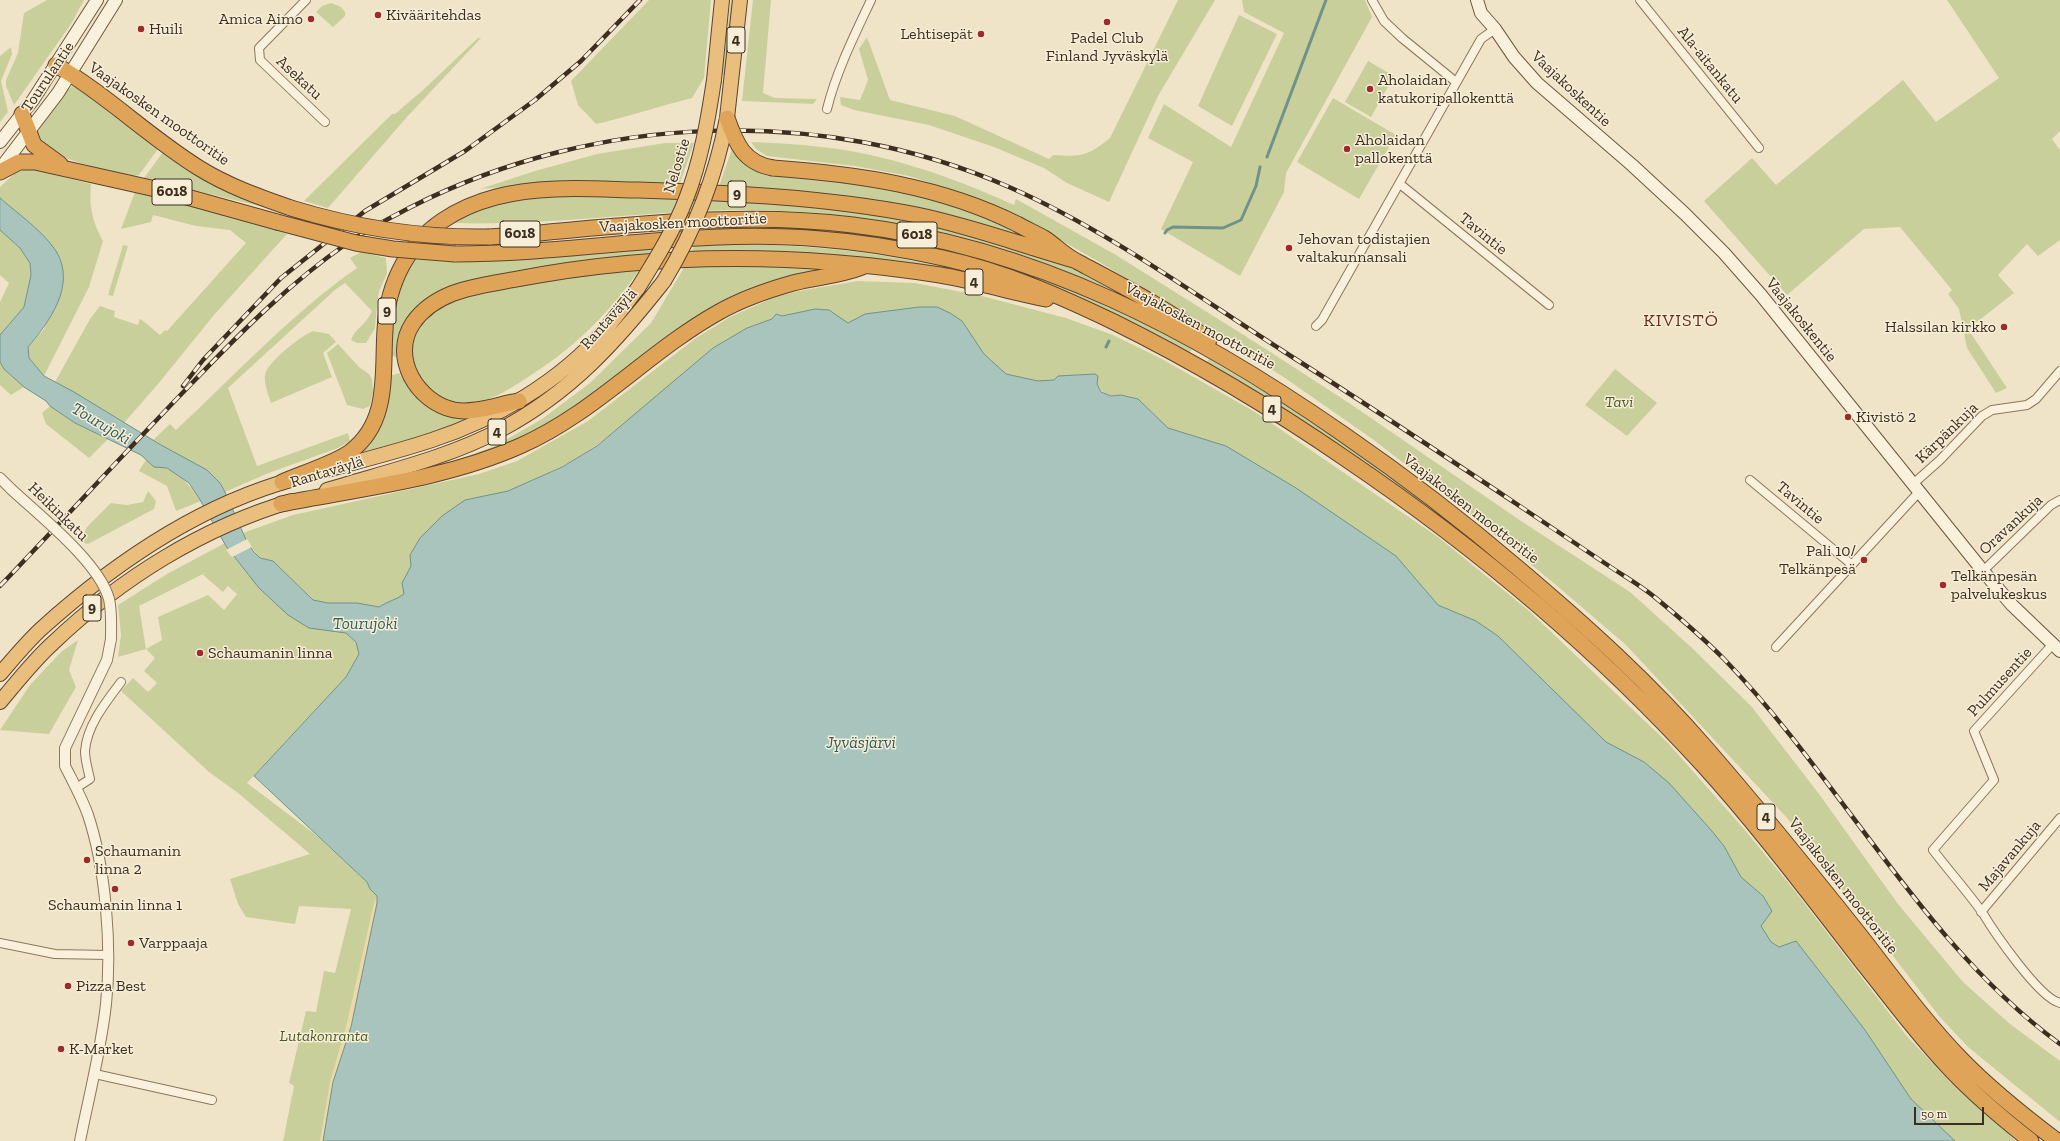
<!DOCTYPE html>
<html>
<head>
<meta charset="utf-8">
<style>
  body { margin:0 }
  #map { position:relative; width:2060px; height:1141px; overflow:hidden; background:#f0e4c8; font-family:"Zilla Slab",serif }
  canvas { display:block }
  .scale { position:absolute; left:1914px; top:1107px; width:70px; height:18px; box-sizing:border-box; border:2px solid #3d2e20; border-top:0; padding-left:5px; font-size:12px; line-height:14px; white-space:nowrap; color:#3d2e20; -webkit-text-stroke:3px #f7eed8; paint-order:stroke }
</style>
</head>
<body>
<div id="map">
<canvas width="2060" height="1141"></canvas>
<div class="scale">50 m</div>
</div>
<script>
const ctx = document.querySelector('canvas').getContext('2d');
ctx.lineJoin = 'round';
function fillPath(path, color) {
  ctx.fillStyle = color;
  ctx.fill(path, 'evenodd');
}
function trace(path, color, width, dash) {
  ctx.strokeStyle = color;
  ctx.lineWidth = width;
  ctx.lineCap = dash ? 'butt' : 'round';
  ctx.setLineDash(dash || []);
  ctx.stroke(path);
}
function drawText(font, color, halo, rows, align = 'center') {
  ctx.font = font + ' "Zilla Slab",serif';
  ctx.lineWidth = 3;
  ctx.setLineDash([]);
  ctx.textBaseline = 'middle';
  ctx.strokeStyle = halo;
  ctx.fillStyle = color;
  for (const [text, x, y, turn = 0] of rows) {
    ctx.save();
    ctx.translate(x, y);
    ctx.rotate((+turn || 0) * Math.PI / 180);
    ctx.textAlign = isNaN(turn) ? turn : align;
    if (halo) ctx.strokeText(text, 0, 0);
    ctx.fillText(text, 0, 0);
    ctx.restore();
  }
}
fillPath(new Path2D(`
  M47,0H84L71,24L14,105L6,86V80L18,53L24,13Z
  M649,0H711L704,78L692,98C659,106 628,117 596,124L578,105L571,81Z
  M731,0H735L727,75H722Z
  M753,0H771L763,93L775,98L817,99L813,104L742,101Z
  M1178,0H1215L1158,96L1109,202L1067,183L1044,168L994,147L929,125L854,110L841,105L840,97L860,100L868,80L859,49L867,37L890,100L955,116L1049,159L1053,155C1081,157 1088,156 1110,138Z
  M1242,0H1365L1372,17L1286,173L1284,192L1240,276L1161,229L1193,162L1148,138L1164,104L1231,147L1284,33L1244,12Z
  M1947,0H2060V131L2052,139L2060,150V240L2038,256L2027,244L1998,275L2014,293L1968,329L2007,388L1996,393L1967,348L1959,309L1948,294L1952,290L1900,227L1864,229L1787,295L1704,201L1752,158L1776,185L1903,80L1936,122L1999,78Z
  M331,3L341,7L345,12V16L333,27L316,12L322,6Z
  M1239,15L1277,34L1232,126L1198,106Z
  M478,38H481L406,118L328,208L304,201L392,114H395L423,90Z
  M11,47L12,54L1,81L8,112L0,122V56Z
  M1368,61L1394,76L1371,117L1345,102Z
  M73,86L80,89L158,149L139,175L134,176C111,170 52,161 39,140C38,138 38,134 37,131L67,90Z
  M1333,98L1396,135L1359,199L1297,162Z
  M751,142C774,143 798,144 821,147C888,154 952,177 1014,205L1016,199L1116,255L1258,344L1352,405L1521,521L1630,592L1691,647L1752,707L1819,794L1898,904L1963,982L2010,1024L2060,1061V1122L1968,1047L1939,1016L1788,819L1626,645L1556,585L1457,504L1371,438L1285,378L1191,317L1101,263L1022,218L966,195L909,176L855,166L767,156L756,149Z
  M665,143H694L680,183L554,182L480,189L535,171L597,154Z
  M733,146L740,156L876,184L971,210L1037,240L1028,241L718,189Z
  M163,152L207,180L259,206L144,178Z
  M28,168L91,184C89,207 92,220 103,241L89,287L44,376L29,358L28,347L44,329L64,275L56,252L35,229L0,198V187L15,173Z
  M135,192L236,216L287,234L214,315L158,384L124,423L55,382L90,319L100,306L115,311L114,317L138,325L140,319L142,320L160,335L165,330L167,331L246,243L230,230L196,226L153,215L151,222L121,229Z
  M551,193L797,203L920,220L1048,258L1091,276L1151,310C1023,243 881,209 737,210C642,211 548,226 453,223L480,208L515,198Z
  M737,225C788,227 839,228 890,237C997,256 1098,296 1192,349L1190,352L1143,327L1070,292L993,265L772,230H705V226Z
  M0,230L20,248L30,263L31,275L24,307L0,335V302L9,283L0,275Z
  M717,244C806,244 882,251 968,273L967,276L690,255L694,246Z
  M123,245L128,246L113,296L108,295Z
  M654,249L649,258L436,294L398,357L389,356L396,294L413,259C494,264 574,256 654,249Z
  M361,252L386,258L387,273L379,292L377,305L375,328L366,343H357L351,340C355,328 367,324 372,311L345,283L336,289L228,388L257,466L348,433L350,441L338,448L266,474L225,492L220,483L153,440L170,424L176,430C235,375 291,314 357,268L350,258Z
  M710,264L838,268L772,284L538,432L462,462H451L495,446L542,419L590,383L651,323L685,266Z
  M640,269C608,315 573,349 525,379C507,391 487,403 465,404C422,406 398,356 422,323C424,319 427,314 431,311C453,293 488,292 514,287C556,280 597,273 640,269Z
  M858,281L915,283L978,295L1066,318L1113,335L1162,359L1255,412L1438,537L1528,610L1668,743L1744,829L1795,891L1906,1035L1950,1082L2016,1141H1826L1121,395C1109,397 1103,395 1097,384L616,430C584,458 547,474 509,491L450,635L357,603H328L313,600L273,561L260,558L247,542L243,533L293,515L479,474L517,461L588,421L696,338L730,317L775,297L799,291Z
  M313,331L329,334L336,342L323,353L332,377L271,403C268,394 264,384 265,375C267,362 301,336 313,331Z
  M338,344L360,368L369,374L372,379L373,392L370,406L363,409L347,405L327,353Z
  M1209,359C1261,390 1313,421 1363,456C1418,495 1471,538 1524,581L1521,584L1386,477L1307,423L1207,362Z
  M0,362L4,369L24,387L11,395L0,385Z
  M1615,369L1657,403L1627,436L1585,405Z
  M399,373C421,405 430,415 469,419L449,428L360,453C386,432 386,407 389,376Z
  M50,406L75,423L108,439L89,458L46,424L42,413Z
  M146,460C155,468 156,465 166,468C179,471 194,491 201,501L176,511L167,486L139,471Z
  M148,491L156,501L154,509L88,544L80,542L87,527L111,503L127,505L143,502Z
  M225,543L259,588L346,633L356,642L359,654L346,677L247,783L316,835L367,882L370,889L377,896V903L351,1027L333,1082L323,1141H283L294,1086L289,1083L306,1011L316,1012L324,971L335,973L351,909L299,906L295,924L246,917L238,904L230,879L310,854L238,793L209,772L121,691L133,678L148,692L157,683L144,671L155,658L146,649L118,657L121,635L118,605L167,574ZM207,572L202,574L223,592L228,586L237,594L224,610L208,595L158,617L162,640L146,649L139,606Z
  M78,640L69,670L76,687L49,734L0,730L30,685L61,652Z`), '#c9cf9b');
fillPath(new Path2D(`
  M377,896V903L351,1027L333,1082L323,1141H320L330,1082L347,1023L374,903Z`), '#ecd9a5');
const water = new Path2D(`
  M0,198C18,214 42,230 56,251C77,285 49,322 28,347L29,358L44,376L74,392L161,445L207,470L220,483L225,492L247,542L253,551L260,558L273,561L313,600L328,603H357L379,607C388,601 396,600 404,594L402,583L411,566L410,555L420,538L442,516L465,500L508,491L562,467L597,446L713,348L747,328L772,319L776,314L782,316L815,309L829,310L848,323L865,314L919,307H937L950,313L962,321L984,354L1006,374L1038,381L1054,380L1058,376L1095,374L1098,376L1097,384L1101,392L1111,396L1121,395L1138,399L1168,428L1226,446L1296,488L1396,556L1438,605L1476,621L1498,636L1606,742L1644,762L1669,783L1711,830L1724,846L1741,877L1763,896L1772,911L1761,926L1771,942L1779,947L1796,941L1865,1030L1911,1099L1955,1141H323L333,1082L351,1027L377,903V896L370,889L367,882L254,776L346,677L359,654L356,642L346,633L309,628L288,615L259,588L226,546L199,498L189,483L167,468L154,467L141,455L75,423L50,406L46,401L24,387L4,369L0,362V335L24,307L31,275L30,263L20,248L0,230Z`);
fillPath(water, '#a9c4bc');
trace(water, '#6f938a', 1);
fillPath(new Path2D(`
  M247,539L252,547L232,557L226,550Z`), '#f0e4c8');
trace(new Path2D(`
  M1267,157L1326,0
  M1165,233L1167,230L1173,227L1223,228L1241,220L1256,186L1260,167
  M1106,347L1109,341`), '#6f938a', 3);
const minor = new Path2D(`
  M306,0L259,48L260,60L325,122
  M1372,0L1384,21L1402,38L1456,82
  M1640,0L1759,148
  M827,109C836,72 855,34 871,0
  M1400,184L1549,305
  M1316,326L1322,320L1481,39L1495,29
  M1750,480L1851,564
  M1913,484L1940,460L1982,416L1992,410L2027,405L2036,399L2060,371
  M1983,571L2051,505L2060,500
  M2052,645L1974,731L1994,780L1933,850C1949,871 1967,891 1982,912C1994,932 2039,998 2060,1003
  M1776,647L1919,492
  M76,788L90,779C88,770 85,760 85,751C87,725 106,702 121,682
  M1981,912L2060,818
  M0,943L55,954L108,955
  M95,1074L212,1100`);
const tertiary = new Path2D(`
  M0,478L11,489
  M80,1141C89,1096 101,1050 106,1004C112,948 106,869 88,815C82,798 73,782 65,766V748L107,660L111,639`);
const secondary = new Path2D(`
  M1477,0L1481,13L1495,29L1514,57L1537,83L1632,165L1685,214L1724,253L1761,295L1983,571L2012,605L2060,651
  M0,142L33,100L97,0
  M0,169L58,93L116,0`);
const trunk = new Path2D(`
  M714,80L722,0
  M727,118L740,0
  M323,471C359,461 396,452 432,440C496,419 559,382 604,331C616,317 627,302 638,288
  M327,490C385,472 448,458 502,429C571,392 617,341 664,281
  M0,674C13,659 26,643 41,629C113,564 199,505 294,479
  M0,702C17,682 34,660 53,643C120,579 203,527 292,501`);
const motorway = new Path2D(`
  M56,65C107,95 149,137 199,168C228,186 259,197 291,208
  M22,114L34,145L60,164
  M773,168C857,174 941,186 1017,224C1026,229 1035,233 1044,238C1055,245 1064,255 1076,261C1121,285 1168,309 1209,340
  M0,172L19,162H35L169,192L277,222
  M489,237C610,228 732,210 853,225C1036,247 1195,331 1343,434C1404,476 1463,521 1519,569C1585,625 1649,682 1706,748C1759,809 1809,871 1859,934C1892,976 1924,1021 1962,1060C1991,1090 2024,1116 2057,1141
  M455,254C577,254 698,228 820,239C861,242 903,249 943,258C1003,271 1060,296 1114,322C1195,362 1272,408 1346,459C1476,547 1597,649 1703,765C1761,829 1813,899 1866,967C1894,1002 1921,1039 1952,1071C1976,1096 2003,1119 2031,1141
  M519,401C499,404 474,414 454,410C417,402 390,357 413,323C437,289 480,286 517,279C656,252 801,253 940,275C976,281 1010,292 1046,299
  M282,482C300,474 335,463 350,452C390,422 382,374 385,330C386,307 392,284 403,264C422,228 458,207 496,197C542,185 591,189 638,190C732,193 825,197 917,215C970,226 1022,245 1074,260
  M281,504C361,488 446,479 520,446C595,413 649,351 719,312C742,299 768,290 793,283C816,277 839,276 862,267`);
trace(minor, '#8d765c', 10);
trace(tertiary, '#8d765c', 12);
trace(secondary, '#6f573f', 14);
trace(trunk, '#5b4430', 16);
trace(motorway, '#5b4430', 17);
trace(minor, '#faf1dc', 8);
trace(tertiary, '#faf1dc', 10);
trace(secondary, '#faf1dc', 12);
trace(trunk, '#eabe7c', 14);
trace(motorway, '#e0a458', 15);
const rail = new Path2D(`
  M183,386L203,360L281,278L365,211L465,151L535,100L581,61L640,0
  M0,586C65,518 128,449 194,381C241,332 290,283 346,244C367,229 390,218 413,206C596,114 820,104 1009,187C1105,229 1194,294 1283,351C1366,404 1448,458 1530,513C1558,532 1587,551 1615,570C1629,579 1644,588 1657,599C1680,618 1703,638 1724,659C1841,780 1923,944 2060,1044`);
trace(rail, '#3d2e20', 4.5);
trace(rail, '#f7eed8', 3, [9]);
const tertiaryBridge = new Path2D(`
  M11,489C39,515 99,562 109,599C112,612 111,625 111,639`);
const trunkBridge = new Path2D(`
  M664,281C695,230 716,176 727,118
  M638,288C656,259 674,230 686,199C701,161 708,120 714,80`);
const motorwayBridge = new Path2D(`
  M727,118C736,144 744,163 773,168
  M291,208C356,228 421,238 489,237
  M277,222L356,243L393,249L455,254`);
trace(tertiaryBridge, '#8d765c', 12, []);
trace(trunkBridge, '#5b4430', 16, []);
trace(motorwayBridge, '#5b4430', 17, []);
trace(tertiaryBridge, '#faf1dc', 10);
trace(trunkBridge, '#eabe7c', 14);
trace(motorwayBridge, '#e0a458', 15);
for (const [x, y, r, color] of [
  [378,15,4,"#9e2a2b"],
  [311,19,4,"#9e2a2b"],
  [1107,22,4,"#9e2a2b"],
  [141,29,4,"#9e2a2b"],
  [981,34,4,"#9e2a2b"],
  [1370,89,4,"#9e2a2b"],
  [1347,149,4,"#9e2a2b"],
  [1289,248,4,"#9e2a2b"],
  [2004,327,4,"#9e2a2b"],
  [1848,417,4,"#9e2a2b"],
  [1864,560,4,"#9e2a2b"],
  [1943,585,4,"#9e2a2b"],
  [200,653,4,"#9e2a2b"],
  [87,860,4,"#9e2a2b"],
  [115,889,4,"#9e2a2b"],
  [131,943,4,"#9e2a2b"],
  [68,986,4,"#9e2a2b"],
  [61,1049,4,"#9e2a2b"]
]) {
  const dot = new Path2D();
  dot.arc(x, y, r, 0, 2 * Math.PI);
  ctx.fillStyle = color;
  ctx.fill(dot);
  trace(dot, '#f7eed8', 1.5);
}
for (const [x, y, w] of [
  [736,40,18],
  [172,192,40],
  [737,194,18],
  [520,234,40],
  [917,235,40],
  [974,282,18],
  [387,311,18],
  [1272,409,18],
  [497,432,18],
  [92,608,18],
  [1766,817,18]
]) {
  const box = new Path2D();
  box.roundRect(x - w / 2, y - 13, w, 26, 3);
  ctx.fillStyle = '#f7eed8';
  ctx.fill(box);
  trace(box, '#3d2e20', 1);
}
drawText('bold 15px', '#3d2e20', null, [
  ["4",736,40],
  ["6018",172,192],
  ["9",737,194],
  ["6018",520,234],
  ["6018",917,235],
  ["4",974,282],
  ["9",387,311],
  ["4",1272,409],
  ["4",497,432],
  ["9",92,608],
  ["4",1766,817]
]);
drawText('16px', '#3d2e20', '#f7eed8', [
  ["Kivääritehdas",386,15],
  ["Amica Aimo",303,19,"right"],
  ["Huili",149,29],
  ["Lehtisepät",973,34,"right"],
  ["Padel Club",1107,38,"center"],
  ["Finland Jyväskylä",1107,56,"center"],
  ["Aholaidan",1378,80],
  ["katukoripallokenttä",1378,98],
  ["Aholaidan",1355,140],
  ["pallokenttä",1355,158],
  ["Jehovan todistajien",1297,239],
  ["valtakunnansali",1297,257],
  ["Halssilan kirkko",1996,327,"right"],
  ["Kivistö 2",1856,417],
  ["Pali 10/",1856,551,"right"],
  ["Telkänpesä",1856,569,"right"],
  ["Telkänpesän",1951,576],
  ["palvelukeskus",1951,594],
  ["Schaumanin linna",208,653],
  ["Schaumanin",95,851],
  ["linna 2",95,869],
  ["Schaumanin linna 1",115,905,"center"],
  ["Varppaaja",139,943],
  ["Pizza Best",76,986],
  ["K-Market",69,1049]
], 'left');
drawText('16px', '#3d2e20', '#f7eed8', [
  ["Ala-aitankatu",1710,65,51],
  ["Tourulantie",48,77,-56],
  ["Asekatu",299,78,43],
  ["Vaajakoskentie",1571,89,43],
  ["Vaajakosken moottoritie",159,114,35],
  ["Nelostie",677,166,-73],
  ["Vaajakosken moottoritie",683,223,-3],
  ["Tavintie",1483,234,39],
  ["Rantaväylä",609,319,-48],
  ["Vaajakoskentie",1801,320,51],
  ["Vaajakosken moottoritie",1200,326,28],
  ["Kärpänkuja",1947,433,-44],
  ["Rantaväylä",327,472,-17],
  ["Tavintie",1800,503,40],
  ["Vaajakosken moottoritie",1471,509,38],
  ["Heikinkatu",58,512,44],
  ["Oravankuja",2011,525,-43],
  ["Pulmusentie",2000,682,-48],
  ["Majavankuja",2010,856,-50],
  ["Vaajakosken moottoritie",1843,886,52]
]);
drawText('italic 16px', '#4d5a26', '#f7eed8', [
  ["Tavi",1619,402],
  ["Lutakonranta",324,1036]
]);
drawText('italic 17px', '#2f5d5a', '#f7eed8', [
  ["Tourujoki",101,424,31],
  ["Tourujoki",365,624],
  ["Jyväsjärvi",861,743]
]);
ctx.letterSpacing = '1px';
drawText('18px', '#6b2e1e', '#f7eed8', [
  ["KIVISTÖ",1681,321]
]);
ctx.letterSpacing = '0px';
</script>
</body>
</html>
